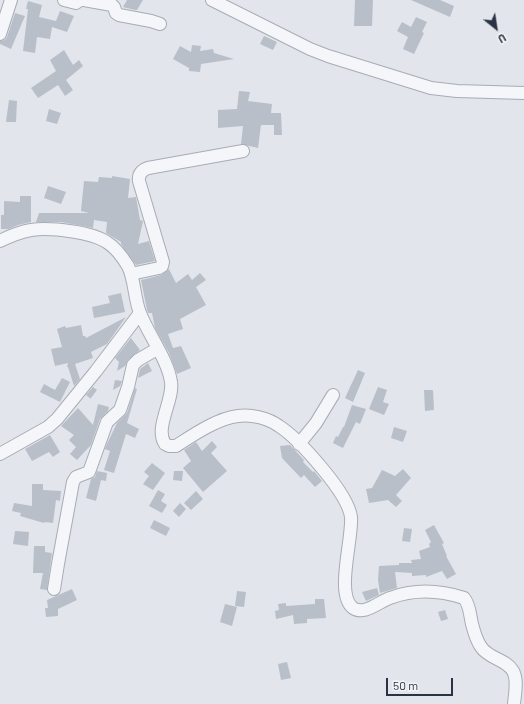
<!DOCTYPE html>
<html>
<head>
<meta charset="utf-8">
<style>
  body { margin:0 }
  #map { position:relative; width:524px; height:704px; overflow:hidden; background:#e2e5eb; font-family:Barlow,sans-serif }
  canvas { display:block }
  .north { position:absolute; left:476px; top:8px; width:40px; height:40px; -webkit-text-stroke:3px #f2f4f8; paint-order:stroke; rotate:150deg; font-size:11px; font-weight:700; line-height:16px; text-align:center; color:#293343 }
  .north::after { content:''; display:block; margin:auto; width:14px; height:18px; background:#293343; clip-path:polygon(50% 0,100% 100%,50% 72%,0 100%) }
  .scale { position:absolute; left:386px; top:678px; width:67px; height:18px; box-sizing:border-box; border:2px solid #293343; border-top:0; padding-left:5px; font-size:12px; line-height:14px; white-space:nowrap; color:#293343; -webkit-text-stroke:3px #f2f4f8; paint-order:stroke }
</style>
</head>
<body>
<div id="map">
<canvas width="524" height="704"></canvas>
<div class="north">U</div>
<div class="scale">50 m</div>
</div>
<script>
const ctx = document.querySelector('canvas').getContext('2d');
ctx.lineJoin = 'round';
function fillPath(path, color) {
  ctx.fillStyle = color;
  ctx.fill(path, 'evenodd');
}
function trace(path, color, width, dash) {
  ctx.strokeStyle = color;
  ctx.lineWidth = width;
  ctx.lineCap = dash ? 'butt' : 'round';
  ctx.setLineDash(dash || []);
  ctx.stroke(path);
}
fillPath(new Path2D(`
  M127,0H143L137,10H135L123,7Z
  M355,0H373L372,26H354Z
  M411,0H440L454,6L450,17Z
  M28,1L42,5L39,17L56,21L60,11L74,16L67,32L52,27L50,39L37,37L35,53L23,51L28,9H26Z
  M15,13L25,16L11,49L0,44V41L5,40L7,37Z
  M416,17L427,22L422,32L424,33L414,54L403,49L408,37L397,31L402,22L411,27Z
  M264,36L277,42L273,50L260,44Z
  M192,45L201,46L200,51L213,49L214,53L234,59L201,64L200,72L189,71V68L173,59L180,46L191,52Z
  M64,50L73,65L79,60L83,66L66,80L73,90L65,96L58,85L38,98L31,88L56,71L50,60Z
  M239,91L250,92L248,101L272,104L271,113H281L282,135H274V125H261L258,148L241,144L243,126L218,128V110L237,109Z
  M9,100L17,101L16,122H6Z
  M49,109L61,113L57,124L46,121Z
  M112,176L130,179L128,198L136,197L140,220L143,221L138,244L149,241L155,261L136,265L121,244V242L106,233L107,222L94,220L93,228L61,222H36L39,213H89L81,211L84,181L98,182L99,177L112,178Z
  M48,186L66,192L61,204L44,198Z
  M20,196H31V222L18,225L9,229H1V215H4V201L20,202Z
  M169,269L176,283L188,274L192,280L200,273L206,280L196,287L206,305L180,319L183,329L168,334L173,348L181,346L191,368L177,374L169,353L155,328L152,313H148L147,310L141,280L161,275Z
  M121,293L125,312L94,318L92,307L110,303L108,296Z
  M126,317L107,344L91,352L93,358L75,364L80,379L74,386L68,367H67L68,363L55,366L51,349L62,347L57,329L65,326L66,328L81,325L83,336H85L86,338Z
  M131,338L140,350L128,360L125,366L117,371L119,362L115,358Z
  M148,363L152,371L138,378L140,369Z
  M358,370L365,373L353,402L345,398Z
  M62,378L70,382L60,402L40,392L44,384L55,390Z
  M115,380L122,381L120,386L113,390Z
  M93,387L97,390L91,398V399L86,395Z
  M378,387L387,390L383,402L389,404L384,415L369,409Z
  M135,388L137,389L127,423L139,429L135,438L126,434L114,473L104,470L110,451L105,449L106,446L117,423L127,413Z
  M424,390H433L434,410L425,411Z
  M98,404L109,407L108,411L100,419L91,445L77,460L70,454L76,447L69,440L74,435L61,426L78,408L93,425Z
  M352,405L366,409L360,424L356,422L343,448L333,443L336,436L338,437L343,427H344Z
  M394,427L407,431L403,442L391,438Z
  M50,435L60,452L53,457L49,452L32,461L25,449Z
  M212,441L217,447L211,453L227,471L203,492L183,468L191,461L184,450L196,442L202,451Z
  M290,445L304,460L303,462L313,472L314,471L322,481L315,487L304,475L301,478L282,458L280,446Z
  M152,463L165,473L153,490L143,484L149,476L144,472Z
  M403,469L411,478L396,495L402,501L396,507L388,500L369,503L366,489L372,488L382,470L395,476Z
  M97,471L107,473L106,481L101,480L96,501L86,498L91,479L95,477Z
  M174,471H183L182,481L173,480Z
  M32,484H43V490L61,491L60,501L56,500L53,523L45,522L44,523L20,516L21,513L12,511L14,503L32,506Z
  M158,490L165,494L161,501L167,505L162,513L149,506Z
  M196,491L203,499L191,510L184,503Z
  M180,503L186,509L179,517L173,511Z
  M154,520L170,528L166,536L150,528Z
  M434,525L444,543L442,544L447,556H446L456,574L447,579L442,571L426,577V575L412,576V573L395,572L397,588L380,593L378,580L379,566L399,565V563H412L411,560L421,559L419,551L430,547L429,544L431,542L425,530Z
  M404,528L412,529L410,542L402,541Z
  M15,531L29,532L28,546L13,544Z
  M34,546H45V552L52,553L47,590L40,589L43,573H33Z
  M377,588L379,595L366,601L362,592Z
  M72,589L77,600L58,609V616L46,617L45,608H48L47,600Z
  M237,591L246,592L244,607L235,606Z
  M315,599H324L326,618L307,619V623L294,624L293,615L276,619L275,611L279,610L278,604L286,603V606L315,604Z
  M225,604L237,607L232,626L220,622Z
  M445,610L448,619L441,621L438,612Z
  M287,662L291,678L281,680L278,664Z`), '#b9bfc8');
const minor = new Path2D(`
  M64,0L76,3L80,0
  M84,0L112,5L114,7L116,13L119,15L151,21L160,24
  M212,0L310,49L328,56L431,88L457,91L524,93
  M0,34L11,0
  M0,241C10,236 20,232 31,230C50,227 93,232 108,243C116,248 123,258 128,266C135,280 134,298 140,313C148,334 168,360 171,382C174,400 154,428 165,444L169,446H176C193,435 218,418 238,416C251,414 268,418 279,426C299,439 348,493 351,517C353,538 335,595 353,608C364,616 380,601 390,598C414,589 439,590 464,598C470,605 470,616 472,624C474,632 477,641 481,647C489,659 506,659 513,671C518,680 515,693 514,704
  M131,274L159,268L162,266L163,262L139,181C138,174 142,170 148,168L243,151
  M299,444L316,423L333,395
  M0,454L48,427L57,419L96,371L140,313
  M54,589L58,564L73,482L76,477L89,472L107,422L120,410L128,387L133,365L138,360L157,349`);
trace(minor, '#a7acb5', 14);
trace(minor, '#f5f6f9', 12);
</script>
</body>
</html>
